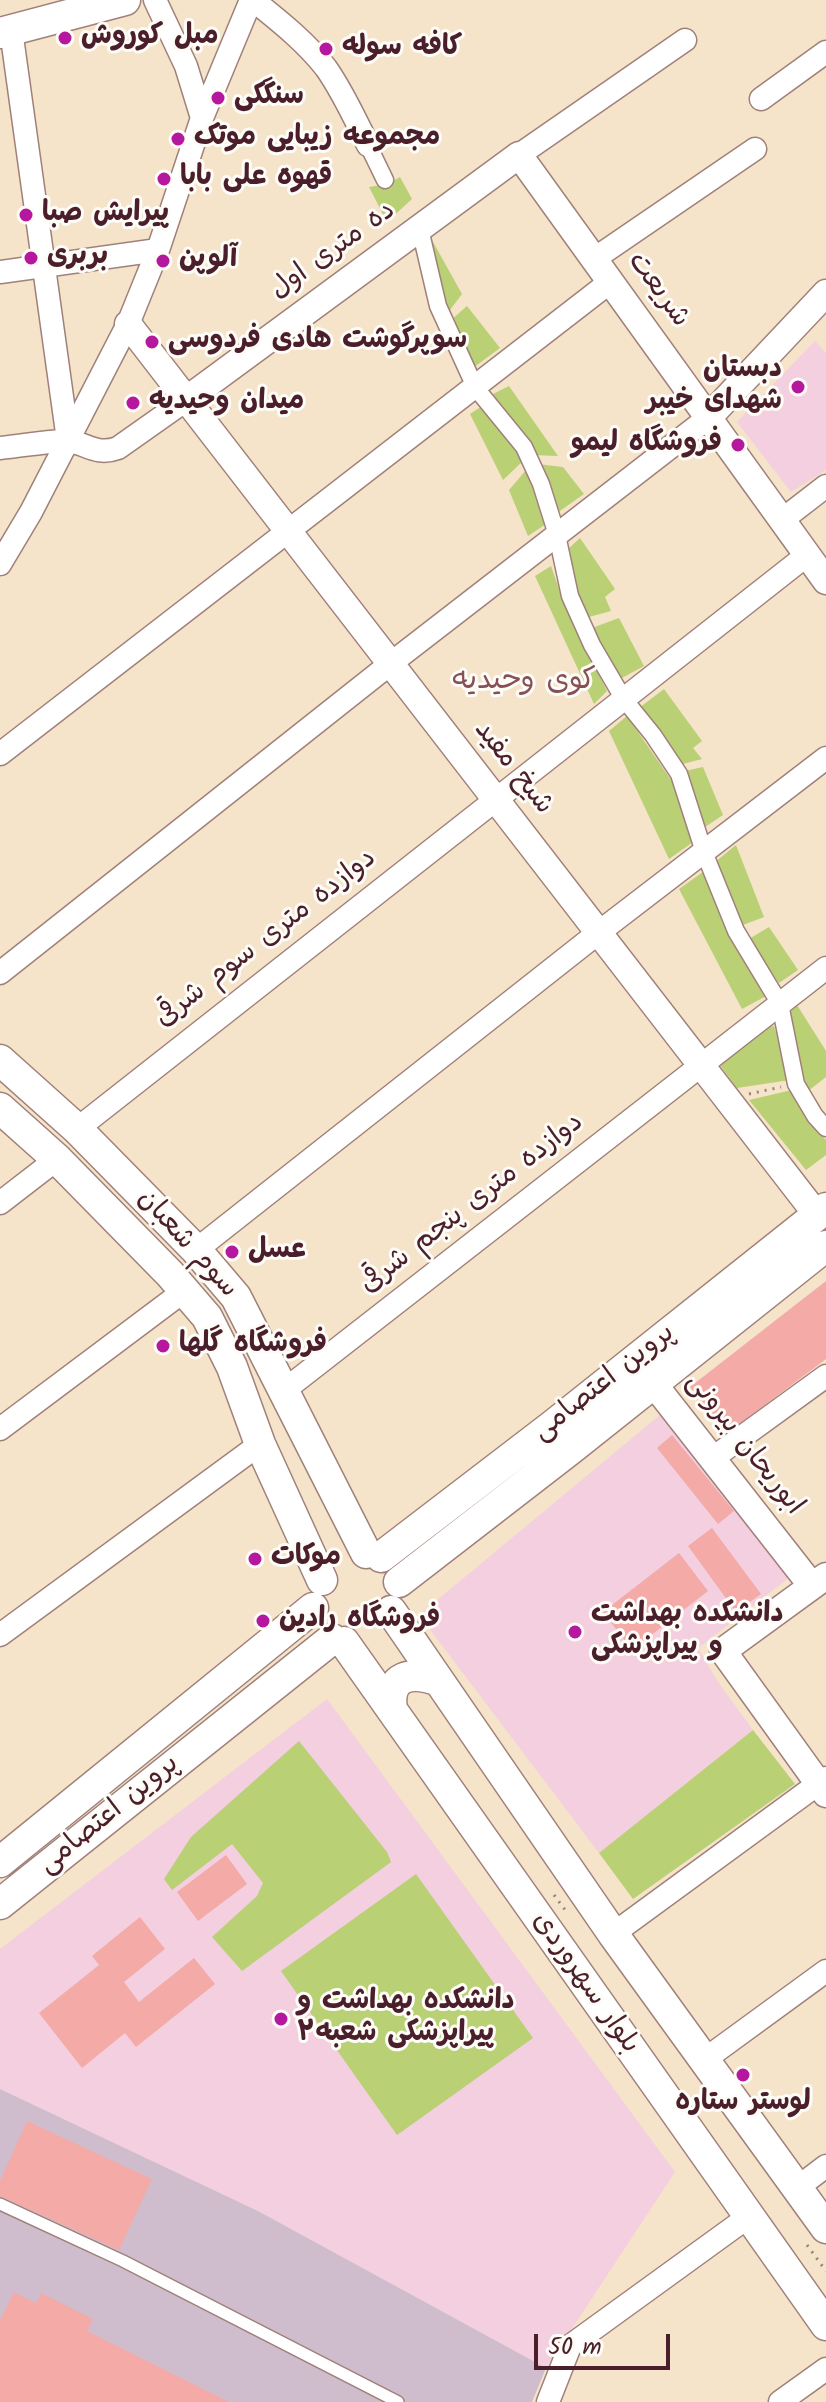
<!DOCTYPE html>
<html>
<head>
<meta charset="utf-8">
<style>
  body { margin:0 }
  #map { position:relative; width:826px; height:2402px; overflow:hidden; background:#f5e3ca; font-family:Kalam,sans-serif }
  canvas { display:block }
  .scale { position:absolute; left:534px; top:2334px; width:136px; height:36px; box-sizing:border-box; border:4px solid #4a1f2b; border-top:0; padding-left:10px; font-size:24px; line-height:28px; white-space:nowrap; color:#4a1f2b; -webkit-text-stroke:6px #fdfcf7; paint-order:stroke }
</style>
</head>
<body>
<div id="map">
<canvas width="826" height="2402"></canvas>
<div class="scale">50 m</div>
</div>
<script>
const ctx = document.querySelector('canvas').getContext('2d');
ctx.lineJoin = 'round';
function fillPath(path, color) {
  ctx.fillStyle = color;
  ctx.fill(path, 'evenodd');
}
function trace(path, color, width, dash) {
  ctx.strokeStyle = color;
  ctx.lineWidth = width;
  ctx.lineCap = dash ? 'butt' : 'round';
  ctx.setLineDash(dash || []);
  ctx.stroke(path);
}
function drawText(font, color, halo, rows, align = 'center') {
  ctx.font = font + ' Kalam,"Playpen Sans Arabic",sans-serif';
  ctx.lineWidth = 6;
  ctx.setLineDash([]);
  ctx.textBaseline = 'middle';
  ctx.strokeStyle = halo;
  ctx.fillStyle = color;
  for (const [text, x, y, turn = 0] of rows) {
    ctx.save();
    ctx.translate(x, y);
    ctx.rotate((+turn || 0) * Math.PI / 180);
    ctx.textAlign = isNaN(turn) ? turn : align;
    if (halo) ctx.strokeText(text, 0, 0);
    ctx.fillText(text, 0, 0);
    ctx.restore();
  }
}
fillPath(new Path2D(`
  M815,341L826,353V470L791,492L737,422Z
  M672,1405L799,1570L698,1648L718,1682L753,1730L599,1853L419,1615Z
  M327,1699L675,2172L546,2368L258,2211L0,2089V1949Z`), '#f3cfdf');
fillPath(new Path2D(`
  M0,2089L258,2211L546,2368L532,2402H0Z`), '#cfbdce');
fillPath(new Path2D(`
  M400,177L412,199L387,222L369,187L388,184Z
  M428,233L462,294L447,314Z
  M467,306L500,348L473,368L450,321Z
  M509,386L558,456L533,455L489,396Z
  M482,406L523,461L503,480L470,414Z
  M537,464L563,467L584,494L557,513Z
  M527,469L546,524L528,536L509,490Z
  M580,538L615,589L605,597L611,611L585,618L574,590L567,550Z
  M551,566L566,609L607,691L594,704L535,576Z
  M619,618L644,666L620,679L592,628Z
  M664,689L702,741L693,748L702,759L679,765L639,708Z
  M627,716L678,790L693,842L669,859L609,731Z
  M703,767L723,815L702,829L685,771Z
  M736,845L764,917L743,925L714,863Z
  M703,872L731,935L768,995L742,1009L679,889Z
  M769,927L798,970L779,983L749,939Z
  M797,1005L826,1051V1077L808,1091L786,1016Z
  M774,1026L790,1080L737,1088L720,1065L769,1027Z
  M792,1090L807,1120L826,1140V1155L806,1170L749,1100Z
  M753,1730L795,1784L633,1899L599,1853Z
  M299,1741L387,1852L391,1862L242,1971L212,1937L257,1896L263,1883L232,1844L172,1890L164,1879L191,1837Z
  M416,1874L533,2038L397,2135L281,1971Z`), '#b9d075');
fillPath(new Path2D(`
  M826,1281V1359L725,1435L690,1387Z
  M672,1435L734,1511L718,1524L657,1448Z
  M712,1528L761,1594L736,1612L688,1546Z
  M679,1553L708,1591L632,1650L603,1612Z
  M226,1855L247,1884L198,1921L177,1892Z
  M140,1917L165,1949L124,1982L139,2002L194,1958L215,1984L136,2047L125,2033L82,2068L39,2013L99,1965L92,1956Z
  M27,2121L152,2179L119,2250L0,2196V2181Z
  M14,2292L36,2303L41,2293L93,2319L87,2331L229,2402H0V2320Z`), '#f4aaa7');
const service = new Path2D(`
  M0,2204L123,2261L398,2402`);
const pedestrian = new Path2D(`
  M368,145L385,180
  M420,229L438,306L475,387L524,447L541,484L557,535L570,596L592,645L623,698L653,735L679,774L704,852L736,931L780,1004L796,1084L815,1116L826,1128`);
const minor = new Path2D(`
  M155,0L186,66L202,118
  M253,0C278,20 306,42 326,68C343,92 355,119 368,145
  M11,30L68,440
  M761,99L826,52
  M519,155L685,40
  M594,259L755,149
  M0,272L158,250
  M0,448C21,446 42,442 63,441C84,440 94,457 118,448L186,400
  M782,520L826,486
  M0,564L31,512L128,324L158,250L202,118L251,0
  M0,754L610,282
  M0,973L390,664L708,418
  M77,1129L807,555
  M0,1203L57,1159
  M196,1250L598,933L826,758
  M282,1392L826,968
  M0,1429L184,1291
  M713,1458L826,1376
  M0,1635L260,1444
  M613,1934L826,1778
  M704,2060L826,1971
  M797,2188L826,2166
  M548,2402L570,2346L748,2217
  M780,2402L826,2369`);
const tertiary = new Path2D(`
  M128,324L817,1215
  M186,400L519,155L826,581
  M708,418L826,293
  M653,1383L812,1586
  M826,1576L723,1651L826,1794`);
const secondary = new Path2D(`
  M0,33L125,0
  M0,1060L77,1129L196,1250L236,1297L366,1553
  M0,1108L57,1159L170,1274L207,1317L232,1367L260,1444L322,1580
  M381,1557L552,1426L826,1208
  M399,1582L571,1449L826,1246
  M391,1611L613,1934L826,2228
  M344,1642L826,2325
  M392,1710C387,1674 412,1671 439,1681
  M0,1862L313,1608
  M0,1904L332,1639`);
trace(service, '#a0817a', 14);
trace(pedestrian, '#a0817a', 19);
trace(minor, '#a0817a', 25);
trace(tertiary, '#a0817a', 29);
trace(secondary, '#a0817a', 33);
trace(new Path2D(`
  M749,1094L781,1087
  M554,1895L566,1911
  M807,2245L826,2271`), '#a0817a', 3, [2, 6]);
trace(service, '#fff', 11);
trace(pedestrian, '#fff', 16);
trace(minor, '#fff', 22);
trace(tertiary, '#fff', 26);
trace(secondary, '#fff', 30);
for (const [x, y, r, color] of [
  [65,38,8,"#b5179e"],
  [326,49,8,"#b5179e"],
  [218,98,8,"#b5179e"],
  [178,139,8,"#b5179e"],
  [164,179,8,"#b5179e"],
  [26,215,8,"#b5179e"],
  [31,258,8,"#b5179e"],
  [163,261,8,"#b5179e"],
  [152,342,8,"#b5179e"],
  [798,387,8,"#b5179e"],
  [133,403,8,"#b5179e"],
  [738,445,8,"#b5179e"],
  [232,1252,8,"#b5179e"],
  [163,1346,8,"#b5179e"],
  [255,1559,8,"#b5179e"],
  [263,1621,8,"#b5179e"],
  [575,1632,8,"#b5179e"],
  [281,2019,8,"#b5179e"],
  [743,2075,8,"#b5179e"]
]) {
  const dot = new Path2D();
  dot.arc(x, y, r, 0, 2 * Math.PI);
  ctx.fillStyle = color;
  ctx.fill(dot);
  trace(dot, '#fdfcf7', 3);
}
drawText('bold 28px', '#4a1f2b', '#fdfcf7', [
  ["مبل کوروش",81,38],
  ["کافه سوله",342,49],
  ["سنگکی",234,98],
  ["مجموعه زیبایی موتک",194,139],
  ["قهوه علی بابا",180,179],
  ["پیرایش صبا",42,215],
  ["بربری",47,258],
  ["آلوپن",179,261],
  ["سوپرگوشت هادی فردوسی",168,342],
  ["دبستان",782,371,"right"],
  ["شهدای خیبر",782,403,"right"],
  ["میدان وحیدیه",149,403],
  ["فروشگاه لیمو",722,445,"right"],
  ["عسل",248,1252],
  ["فروشگاه گلها",179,1346],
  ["موکات",271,1559],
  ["دانشکده بهداشت",591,1616],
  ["و پیراپزشکی",591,1648],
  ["فروشگاه رادین",279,1621],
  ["دانشکده بهداشت و",297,2003],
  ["پیراپزشکى شعبه۲",297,2035],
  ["لوستر ستاره",743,2104,"center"]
], 'left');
drawText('28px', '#4a1f2b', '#fdfcf7', [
  ["ده متری اول",334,252,-36],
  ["شریعت",657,291,54],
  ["شیخ مفید",512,769,52],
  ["دوازده متری سوم شرقی",267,940,-38],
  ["دوازده متری پنجم شرقی",473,1205,-38],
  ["سوم شعبان",186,1245,48],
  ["پروین اعتصامی",605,1384,-38],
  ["ابوریحان بیرونی",743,1445,52],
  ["پروین اعتصامی",110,1816,-39],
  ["بلوار سهروردی",584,1984,55]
]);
drawText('30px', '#865056', '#fdfcf7', [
  ["کوی وحیدیه",524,683]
]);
</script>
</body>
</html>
